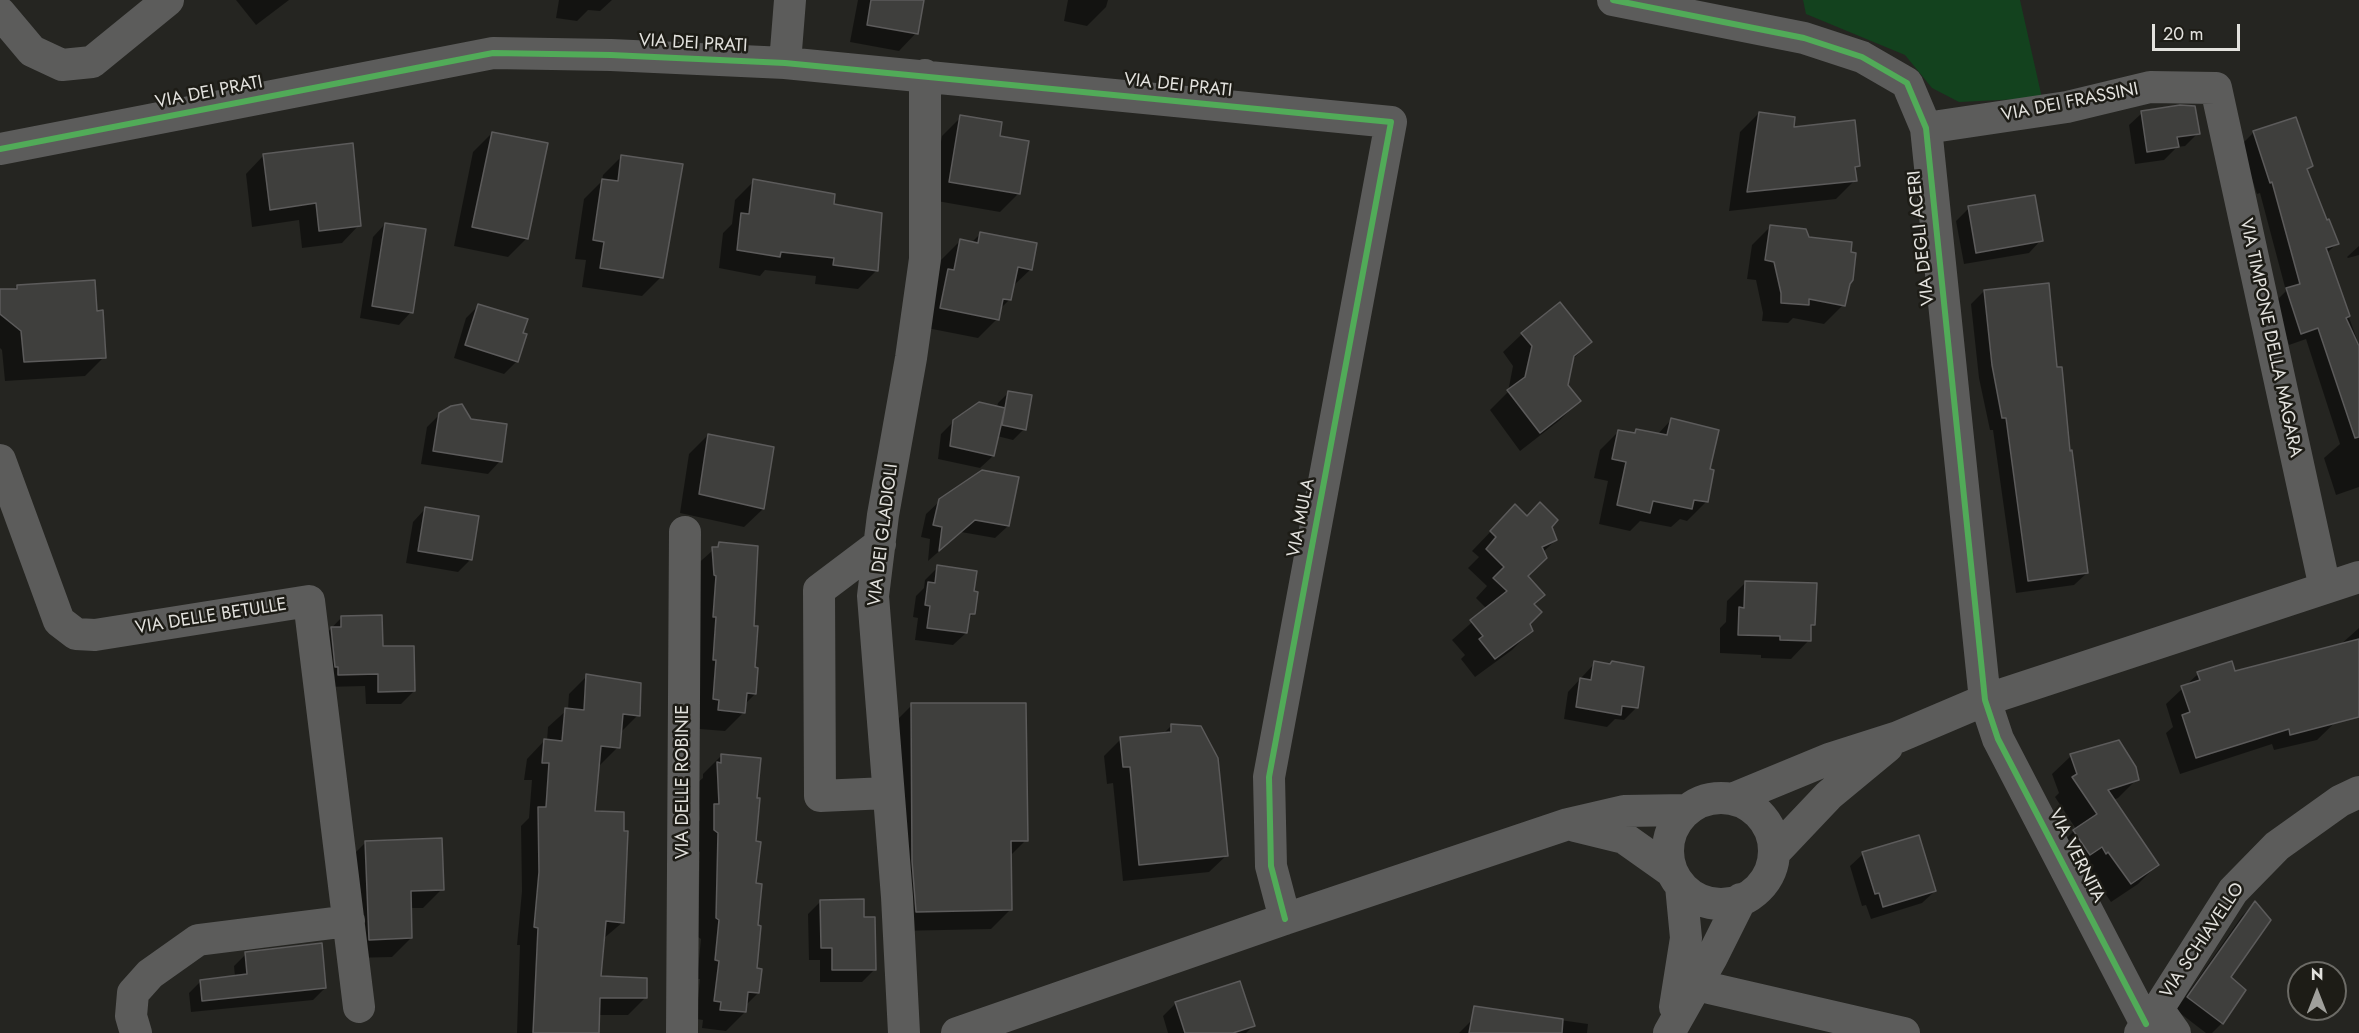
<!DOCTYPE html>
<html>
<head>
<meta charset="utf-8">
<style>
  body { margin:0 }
  #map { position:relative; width:2359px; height:1033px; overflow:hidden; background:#252521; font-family:Jost,sans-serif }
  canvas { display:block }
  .north { position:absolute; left:2287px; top:961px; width:60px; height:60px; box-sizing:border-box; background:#1d1c16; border:2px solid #6c6b66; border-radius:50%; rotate:0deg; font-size:16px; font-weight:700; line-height:24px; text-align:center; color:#e3e2de }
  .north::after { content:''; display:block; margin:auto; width:21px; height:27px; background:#a0a09c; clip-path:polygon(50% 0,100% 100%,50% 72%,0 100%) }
  .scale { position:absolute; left:2152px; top:24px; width:88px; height:27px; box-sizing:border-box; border:3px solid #e3e2de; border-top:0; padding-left:8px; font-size:18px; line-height:21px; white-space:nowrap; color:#e3e2de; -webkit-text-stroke:4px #1d1c16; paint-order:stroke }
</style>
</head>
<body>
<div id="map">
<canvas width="2359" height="1033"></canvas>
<div class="north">N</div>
<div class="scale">20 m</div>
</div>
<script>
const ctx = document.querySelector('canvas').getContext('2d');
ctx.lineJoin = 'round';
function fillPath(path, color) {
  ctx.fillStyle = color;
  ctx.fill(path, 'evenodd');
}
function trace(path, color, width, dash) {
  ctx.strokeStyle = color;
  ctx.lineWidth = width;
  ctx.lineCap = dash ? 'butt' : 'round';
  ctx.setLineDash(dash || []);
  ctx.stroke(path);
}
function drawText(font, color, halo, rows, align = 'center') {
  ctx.font = font + ' Jost,sans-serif';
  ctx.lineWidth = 5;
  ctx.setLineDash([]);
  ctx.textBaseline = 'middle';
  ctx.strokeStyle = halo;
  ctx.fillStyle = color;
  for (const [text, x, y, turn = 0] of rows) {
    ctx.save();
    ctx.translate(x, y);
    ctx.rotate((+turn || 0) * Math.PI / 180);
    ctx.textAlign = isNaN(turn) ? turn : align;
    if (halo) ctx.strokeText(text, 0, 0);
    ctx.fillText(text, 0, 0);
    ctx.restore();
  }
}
fillPath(new Path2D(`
  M1803,0H2020L2042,98L1959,102L1932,88L1905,55L1806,14Z`), '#13421e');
fillPath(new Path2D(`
  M236,0H289L256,25Z
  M559,0H612L600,11L588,10L577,21L556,18Z
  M858,0H922L916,33L899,51L850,42Z
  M1068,0H1108L1106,7L1087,26L1064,21Z
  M1759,113L1792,129L1858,166L1854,170L1855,180L1836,199L1729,211L1740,132Z
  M2142,113L2198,133L2185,146L2177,147L2164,160L2135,164L2129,125Z
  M961,117L998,137L1019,193L1000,212L931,200L942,136Z
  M2295,119L2311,166L2306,171L2337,243L2326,254L2359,345V487L2336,495L2324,458L2340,444L2306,339L2289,345L2275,302L2286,291L2260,193L2257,194L2241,145L2253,133Z
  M492,133L527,238L508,257L454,246L473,152Z
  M263,156L359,225L342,243L302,248L299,220L252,227L246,174Z
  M622,156L661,277L642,296L582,287L586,260L575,259L584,199L602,181L603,175Z
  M754,181L832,205L877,270L858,289L815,284L816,276L765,270L760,276L719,268L723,233L732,224L735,200Z
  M1969,208L2041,240L2029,253L1964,264L1956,221Z
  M385,224L411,312L399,325L360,318L373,237Z
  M1771,226L1808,239L1848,283L1843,305L1824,324L1793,318L1788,323L1762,321L1763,313L1756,280L1747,279L1752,245Z
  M980,234L1031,269L1012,287L1010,299L999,310L997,319L978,338L922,327L937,282L941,260L960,241L971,243Z
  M2359,246V255L2348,258L2347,257Z
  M17,286L96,313L104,357L85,376L5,381L2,350L0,348V295L13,290Z
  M1984,291L2056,369L2087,573L2074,585L2016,593L1993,430H1990L1979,378L1971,304Z
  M479,305L517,361L504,374L454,358L466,318Z
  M1522,334L1590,342L1572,360L1566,385L1579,401L1560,420L1520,451L1490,410L1508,392L1513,366L1503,352Z
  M1008,393L1024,429L1013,440L997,436L993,456L980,468L938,459L941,434L954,421L997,407L998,403Z
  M440,414L500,461L488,474L421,464L427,427Z
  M1671,420L1709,471L1706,502L1687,521L1680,519L1671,527L1640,521L1630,531L1599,524L1608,481L1594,478L1600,450L1619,431L1633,434L1637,430L1657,435Z
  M708,435L763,509L744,527L680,513L689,454Z
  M940,501L1008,526L995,538L961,532L928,561L930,539L921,537L926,514Z
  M425,509L470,560L458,572L406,563L413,522Z
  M1527,517L1550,527L1556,540L1543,552L1526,577L1533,605L1528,624L1531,631L1512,650L1475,677L1461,659L1465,655L1452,640L1487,609L1476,598L1487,586L1468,568L1479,557L1472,551L1497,525Z
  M720,544L753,627L755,694L745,704L744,712L725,731L699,729L700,718L694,717V567Z
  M938,567L972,592L973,614L967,620L966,633L953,645L915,640L918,618L913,617L916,596L924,588L925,580Z
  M1746,582L1814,624L1810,629L1809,640L1791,659L1761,658V655L1720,653V628L1726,622L1727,601Z
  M342,617L381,648L414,691L401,704H366L365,686L326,687L319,641Z
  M2359,628V699L2317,740L2274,750L2272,744L2180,774L2166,733L2173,727L2166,704L2198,674L2234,673L2340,645Z
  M1595,663L1637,707L1624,720L1615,719L1607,727L1564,719L1568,692Z
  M587,676L638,715L619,734L618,747L600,765H598L593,812L623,922L603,939L600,978L645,998L628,1015H598L597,1033H517L520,945H517L522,891L521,826L529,818L532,780H524L527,759L544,741H547L548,727L568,709L569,694Z
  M912,705L1026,840L1009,857L1010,910L991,929L897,931L893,724Z
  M1171,726L1227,855L1209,872L1123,881L1113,783L1107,784L1104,756L1121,739L1163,734Z
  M722,755L755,799V969L758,993L746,1005L745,1012L726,1031L702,1028L703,1020L696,1019L700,979H697L701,939L698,937L700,852L696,849V825L700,820L698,782L703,778V774Z
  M2071,756L2137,779L2118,798L2113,800L2157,865L2138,884L2111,902L2089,870L2087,872L2082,865L2070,873L2055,850L2076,829L2055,797L2059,793L2052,774Z
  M366,842L442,889L423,908H410L411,938L392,957L351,958L347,861Z
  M1863,854L1935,891L1922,903L1871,919L1866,905L1862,906L1850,866Z
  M821,901L863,918L875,969L862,982H820V960H809L808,914Z
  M2254,904L2229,977L2222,1023L2212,1033H2206L2176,1010L2242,916Z
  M246,954L325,988L313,1000L191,1012L189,993L201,981L235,977L234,966Z
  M1176,1003L1253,1026L1246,1033H1168L1163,1016Z
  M1483,1009L1588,1024L1587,1033H1459Z`), '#0007');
const building = new Path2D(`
  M871,0H924L918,34L867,25Z
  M2180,105L2195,106L2200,134L2177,137L2179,147L2147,152L2141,111Z
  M1759,112L1795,117L1794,127L1855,120L1860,166L1855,167L1857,181L1747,192Z
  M960,115L1002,122L1000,136L1029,141L1020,194L949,182Z
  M2296,117L2313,166L2307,169L2327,220L2329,219L2339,244L2326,248L2350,316L2346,318L2359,346V437L2355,438L2318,328L2301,334L2286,288L2300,284L2272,182L2270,183L2253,131Z
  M492,132L548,143L528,239L472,227Z
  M353,143L361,226L319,231L316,203L270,210L263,154Z
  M621,155L683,164L663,278L600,268L604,242L593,240L602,179L618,181Z
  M753,179L835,194L834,204L882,213L878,271L833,265L834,258L781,252L780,257L737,250L741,213L749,214Z
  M2035,195L2043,241L1976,253L1968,206Z
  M385,223L426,229L413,313L372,306Z
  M1770,225L1806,229L1809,237L1852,242L1851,252L1856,253L1853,280L1850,284L1845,306L1809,299V305L1781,303V293L1774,262L1765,260Z
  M980,232L1037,243L1032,270L1018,267L1011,300L1003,299L999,320L940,308L948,269L954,270L960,239L978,243Z
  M95,280L97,311L103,310L106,358L24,362L21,331L0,314V289H17V285Z
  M2049,283L2057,367H2062L2070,451L2072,450L2088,573L2028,581L2006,418H2002L1992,365L1984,290Z
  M1560,302L1592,342L1574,356L1568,385L1581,401L1540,433L1507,390L1525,377L1532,346L1521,333Z
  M478,304L528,319L523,333L527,334L518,362L465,345Z
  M1008,391L1032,395L1026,430L1002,425Z
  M979,402L1005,408L994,456L950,446L953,420Z
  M462,404L471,419L507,424L502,462L433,451L439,413L451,406Z
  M1671,418L1719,430L1710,469L1714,470L1708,502L1694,500L1692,509L1653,501L1650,513L1617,505L1626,462L1612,459L1618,430L1635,433L1636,429L1667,435Z
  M708,434L774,447L764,509L699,494Z
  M982,470L1019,477L1009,526L975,520L939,551L942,527L933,525L939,499Z
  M1540,502L1558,520L1552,527L1557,540L1542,547L1547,558L1528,576L1545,595L1534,604L1542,612L1530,624L1533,631L1495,659L1479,639L1483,636L1470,620L1507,591L1493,578L1504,567L1486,549L1496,537L1490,531L1515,504L1527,516Z
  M425,507L479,516L472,560L418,551Z
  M719,542L758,546L754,626H758L755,667L758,668L756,694L747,693L745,713L718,710L719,700L713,699L716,660H713L716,617H713L716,576L714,575L712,547H718Z
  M937,565L977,571L974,591L978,592L975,614H970L967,633L927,628L930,606L925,605L928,582L935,583Z
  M1745,581L1817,583L1815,625H1811V641L1780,640V636L1738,635L1739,607L1744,608Z
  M382,615L383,646H414L415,691L378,692V674L338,675V667H335L331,627H341V616Z
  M2359,639V717L2290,735L2289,729L2196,758L2182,715L2190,712L2181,686L2200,680L2197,672L2232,661L2235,671Z
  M1594,661L1610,664L1612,661L1644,667L1638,708L1622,706L1621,715L1576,707L1580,678L1591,680Z
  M586,674L641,683L640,716L623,714L620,748L601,746L595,811L624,812V831H628L624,923L606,921L601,976L647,978V998H600L599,1033H533L538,928L534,927L539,872L538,807H546L549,763H542L544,739L562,741L565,708L584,710Z
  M911,703H1026L1028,841H1011L1012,910L916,912L912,861Z
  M1171,724L1201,726L1218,758L1228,856L1139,865L1130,767H1123L1120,737L1171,732Z
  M2119,740L2136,767L2139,780L2108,790L2159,865L2131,884L2108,852L2106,854L2102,847L2090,855L2073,830L2097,814L2072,777L2077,774L2070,754Z
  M721,754L761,758L757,798H760L756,841L761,842L756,883L762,884L758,925L761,926L757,968L762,969L759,993L748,992L746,1012L720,1010L721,1002L714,1001L719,961L715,960L719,920L716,918L718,833L714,830V804H719L717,762L721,763Z
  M1919,835L1936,891L1883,907L1879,893L1875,894L1862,852Z
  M442,838L444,890L411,891L412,938L369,940L365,841Z
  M864,899V917H875L876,970H832V948H821L820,900Z
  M2255,901L2271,920L2231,977L2246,990L2223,1024L2187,997Z
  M322,943L326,988L202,1001L200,980L247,974L245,952Z
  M1240,981L1255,1026L1233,1033H1185L1175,1002Z
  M1474,1006L1563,1019L1562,1033H1469Z`);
fillPath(building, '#3f3f3d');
trace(building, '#5c5b5b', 1.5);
trace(new Path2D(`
  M1613,0L1804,38L1862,57L1907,83L1926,128L1985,700L1998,739L2146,1024
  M0,13L32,51L62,65L92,62L168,0
  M785,63L790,0
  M1926,128L2067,107L2150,87L2216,88L2325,588
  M0,149L493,53L611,55L785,63L1391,122L1269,777L1271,866L1285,919
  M0,460L59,621L76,634L95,635L309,601L359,1007
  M880,544L819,590L820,796L887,793
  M1668 851a53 53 0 1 1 106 0a53 53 0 1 1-106 0Z
  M1732,799L1829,759L1898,737L1985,700L2359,577
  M1575,826L1624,838L1672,872
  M1774,853L1829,795L1887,747
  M1696,985L1904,1033
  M1675,1007L1686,938L1681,886
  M2158,1009L2175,1033
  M136,1033L131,1016L133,993L150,974L198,940L349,921
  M682,1033L685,532
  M904,1033L897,897L873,596L883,515L911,358L925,259V75
  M957,1033L1285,919L1568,824L1624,811L1686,810
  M1669,1033L1712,957L1741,899
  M2140,1033L2158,1009L2233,891L2277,846L2340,801L2359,792`), '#5c5c5b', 32);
trace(new Path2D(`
  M1613,0L1804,38L1862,57L1907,83L1926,128L1985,700L1998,739L2146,1024
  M0,149L493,53L611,55L785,63L1391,122L1269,777L1271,866L1285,919`), '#51ab58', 6);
drawText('18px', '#e3e2de', '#1d1c16', [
  ["VIA DEI PRATI",693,44,3],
  ["VIA DEI PRATI",1178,86,6],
  ["VIA DEI PRATI",209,93,-11],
  ["VIA DEI FRASSINI",2070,103,-11],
  ["VIA DEGLI ACERI",1922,238,-96],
  ["VIA TIMPONE DELLA MAGARA",2270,338,78],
  ["VIA MULA",1302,518,-79],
  ["VIA DEI GLADIOLI",884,535,-83],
  ["VIA DELLE BETULLE",211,617,-9],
  ["VIA DELLE ROBINIE",684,782,-90],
  ["VIA VERNITA",2076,856,63],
  ["VIA SCHIAVELLO",2203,941,-56]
]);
</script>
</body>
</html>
